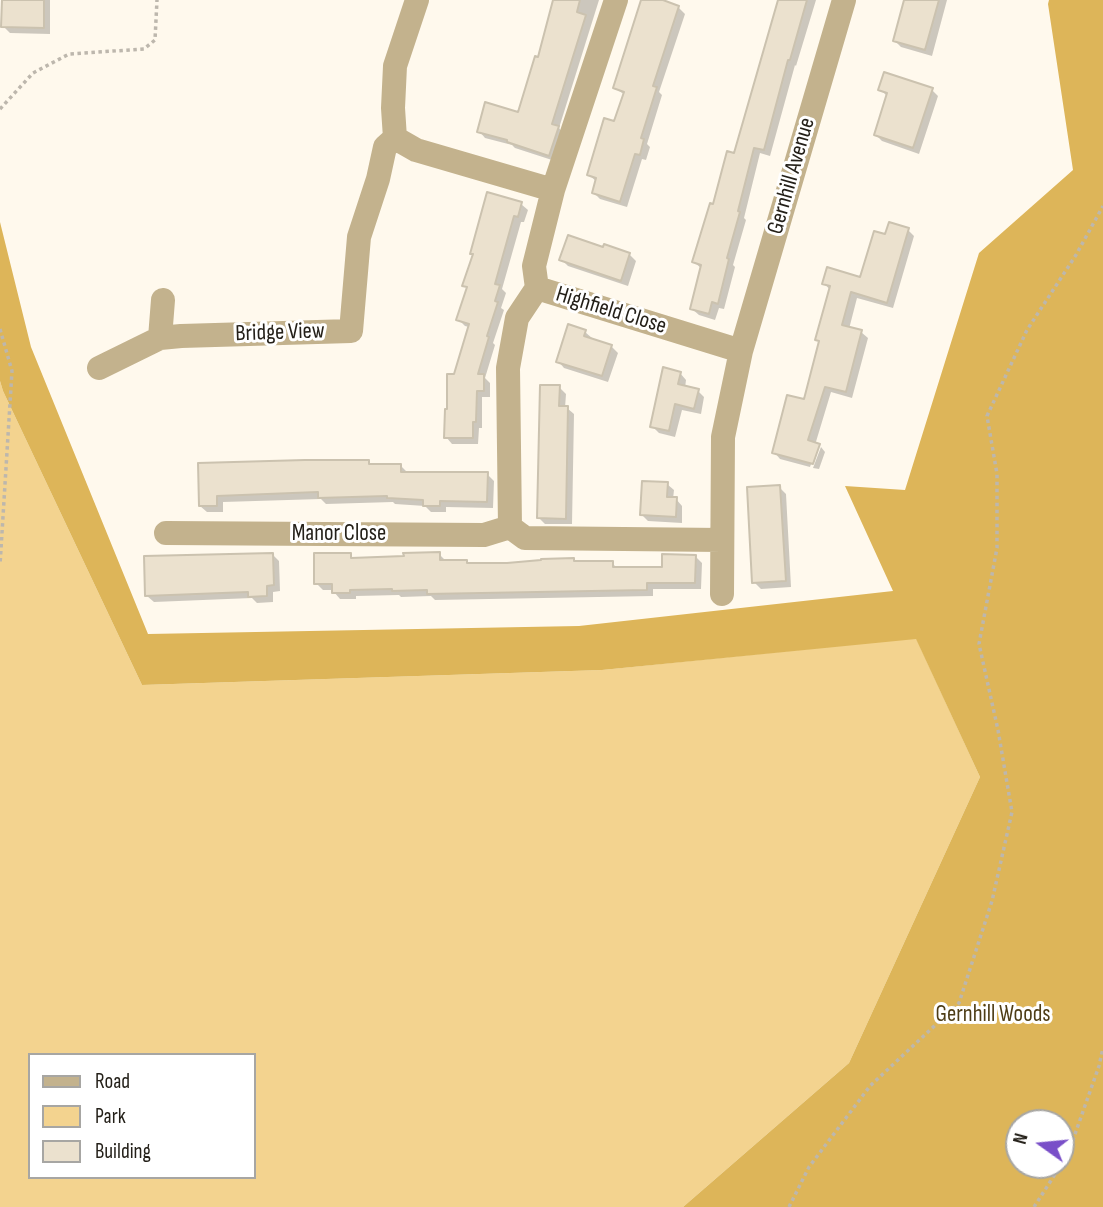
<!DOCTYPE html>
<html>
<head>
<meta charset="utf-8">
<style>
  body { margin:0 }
  #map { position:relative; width:1103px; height:1207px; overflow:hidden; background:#fff9ed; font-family:"Sofia Sans Condensed",sans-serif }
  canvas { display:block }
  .legend { position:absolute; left:28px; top:1053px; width:228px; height:126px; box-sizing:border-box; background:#fff; border:2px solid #a7a6a3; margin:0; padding:9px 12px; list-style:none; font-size:21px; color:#242019 }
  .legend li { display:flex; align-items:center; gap:14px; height:35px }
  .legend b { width:35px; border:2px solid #a7a6a3 }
  .north { position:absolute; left:1005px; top:1109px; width:70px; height:70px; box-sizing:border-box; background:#fff; border:2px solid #a7a6a3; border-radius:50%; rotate:285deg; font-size:19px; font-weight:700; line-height:28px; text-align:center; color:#242019 }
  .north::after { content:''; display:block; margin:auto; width:24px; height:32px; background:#794fc8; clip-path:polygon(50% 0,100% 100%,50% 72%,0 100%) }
</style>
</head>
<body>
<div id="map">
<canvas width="1103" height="1207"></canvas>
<ul class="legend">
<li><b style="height:9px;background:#c3b28d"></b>Road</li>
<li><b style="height:19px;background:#f3d38f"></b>Park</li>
<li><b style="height:19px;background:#ebe1ce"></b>Building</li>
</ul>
<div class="north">N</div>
</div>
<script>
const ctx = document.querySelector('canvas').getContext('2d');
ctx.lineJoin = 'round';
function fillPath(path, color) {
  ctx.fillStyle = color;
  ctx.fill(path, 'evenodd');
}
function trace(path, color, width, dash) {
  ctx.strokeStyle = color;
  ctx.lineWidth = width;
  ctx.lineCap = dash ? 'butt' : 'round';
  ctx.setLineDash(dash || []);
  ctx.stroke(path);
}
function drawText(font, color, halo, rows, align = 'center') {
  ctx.font = font + ' "Sofia Sans Condensed",sans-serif';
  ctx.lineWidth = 6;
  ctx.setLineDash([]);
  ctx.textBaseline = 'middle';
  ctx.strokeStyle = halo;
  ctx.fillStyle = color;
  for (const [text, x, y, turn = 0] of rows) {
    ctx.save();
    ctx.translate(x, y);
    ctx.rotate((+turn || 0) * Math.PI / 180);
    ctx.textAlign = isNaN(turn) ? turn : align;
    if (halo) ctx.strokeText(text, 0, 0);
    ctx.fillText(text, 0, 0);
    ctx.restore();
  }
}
fillPath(new Path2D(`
  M0,381L3,391L142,685L602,670L916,638L980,777L849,1063L683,1207H0ZM30,1055H254V1177H30Z`), '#f3d38f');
fillPath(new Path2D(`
  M1049,0H1103V1207H683L849,1063L980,777L916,639L602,670L142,685L3,391L0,381V222L31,347L148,634L579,626L893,591L845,486L905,490L979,253L1073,170L1048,4ZM1019,1123H1061V1165H1019Z`), '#ddb559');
fillPath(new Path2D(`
  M3,0H50V34L10,33L3,26Z
  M555,0H599L559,128L564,134L555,161L515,148L512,145L485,138L479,131L520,114L539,59Z
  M643,0H658L678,7L685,14L659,92L662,95L647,144L650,147L646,160L642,159L627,207L600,199L594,193L597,182L589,175L616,123L625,95L615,88Z
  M779,0H816L796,66L795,65L770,156L760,153L744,218L746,220L733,265L735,267L724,309L719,308L715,320L699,315L692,309L702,269L694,262L735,155Z
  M906,0H947L932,56L901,47L895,41Z
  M880,89L932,90L938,96L919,154L882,141L876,135L888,97Z
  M521,204L528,210L524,222H521L502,289L506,293L501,308L504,310L493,343L495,345L485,378L490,383V397H482V428H479L478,444H452L446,437L456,376L469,327L465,326L458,319L468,289L464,285Z
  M908,230L914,236L893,308L857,298L849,329L861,332L868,338L852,398L831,392L815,445L820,447H817L810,467L780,459L774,452L805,401L821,343L817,340L830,290L824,283L861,279L886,236Z
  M604,249L629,254L636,261L628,286L568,266L561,259Z
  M585,332L592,338L591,340L611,346L618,353L608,382L564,368L558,361Z
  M680,373L686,380L685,388L698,391L704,397L701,414L682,410L675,437L659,433L652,426Z
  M559,387L566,394L565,408H567L574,414L572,524H545L538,517Z
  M821,447L825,452L819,469L813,468Z
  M368,462L371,466H401L407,472L487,474L494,481L493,508L446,507V512H431L425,506L395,504L393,502L326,504L321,499L223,502V512H207L200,506V465Z
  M667,484L674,490L673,499H676L682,506V523L648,521L642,515Z
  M779,487L786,494L791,587L761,589L754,582Z
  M272,554L279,561L280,591L273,592V602L257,603L252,598L154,602L147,596Z
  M439,554L446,561L466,562L469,565L612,563L618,569H664L695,556L702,563L701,589H653V596L435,600L431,596L401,597L399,595L356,596V599H340L334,592V590H323L316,583L350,555L354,559Z`), '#0003');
const building = new Path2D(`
  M2,0H44V28L1,27Z
  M553,0H580L577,12L586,15L552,124L559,126L549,156L507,142V140L477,132L485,102L518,112L535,56L538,57Z
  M641,0H663L679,6L653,86L657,87L641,138L644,139L640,155L635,154L620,202L592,193L596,178L587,175L604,118L614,121L624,92L613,88Z
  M778,0H807L790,60H788L764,150L754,148L738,211L740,212L727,258L729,259L718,304L712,302L709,314L690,309L701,265L692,262L710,203L713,204L727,151L734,153Z
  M904,0H939L925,50L893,41Z
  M884,72L933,88L913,148L874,135L887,93L878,90Z
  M487,192L522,202L518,217L514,216L495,284L500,285L495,301L498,302L487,336L489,337L478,374H484V391H477L476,422H473V438H444L445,409H447V374H454L469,324L456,320L467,287L462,286L473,254H470Z
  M889,222L909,228L887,303L851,292L842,325L862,330L846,392L825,387L808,440L820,444L813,464L772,453L787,395L804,399L819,341L815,340L830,286L822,284L827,267L860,277L874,231L885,234Z
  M568,235L603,247L604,244L630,253L621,281L559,260Z
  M568,324L586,330L584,336L612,345L602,376L556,362Z
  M663,367L681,372L678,384L699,389L694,409L675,404L669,431L650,427Z
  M540,385H560L559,406H568L566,519L537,518Z
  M305,460H369V464H401V472H488L487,502L440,501V506H423V500L387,498V496L318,498V492L217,496V506H199L198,463Z
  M642,481L668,482L667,497H677L676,517L640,515Z
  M780,485L786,581L752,583L747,487Z
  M440,552V560H467V563H507L541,560V559L574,558V561H613V567H662V554L696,555L695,583H647V590L427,594V590L392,591V589L350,590V593H332V584H314V553H351V558L404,556L403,553Z
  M273,553L274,585L267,586V596L248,597V592L145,596L144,556Z`);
fillPath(building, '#ebe1ce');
trace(building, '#cbc2af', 2);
trace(new Path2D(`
  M0,109L33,73L69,54L144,49L155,40L157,0
  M0,329L12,371L0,565
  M789,1207L809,1167L870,1086L959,1003L992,901L1012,812L998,730L979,644L997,548V474L987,416L1027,330L1076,255L1103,206
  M1034,1207L1068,1154L1099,1066L1103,1048`), '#bdb7ad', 3.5, [3.5, 3.5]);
trace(new Path2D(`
  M395,138L416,150L553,190L534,266L537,288L741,351
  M395,138L393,108L395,66L417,0
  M553,190L616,0
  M537,288L517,318L508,368L510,527L525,538L722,540
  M160,338L163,300
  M99,368L160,338L181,336L351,331L359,237L378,179L385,147L395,138
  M166,533L484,535L510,527
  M722,594L723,437L741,351L844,0`), '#c3b28d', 24);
drawText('23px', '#242019', '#fff', [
  ["Gernhill Avenue",792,176,-74],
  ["Highfield Close",611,311,17],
  ["Bridge View",280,333,-2],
  ["Manor Close",339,534]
]);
drawText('23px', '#4e3d16', '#fff', [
  ["Gernhill Woods",993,1015]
]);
</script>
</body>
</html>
